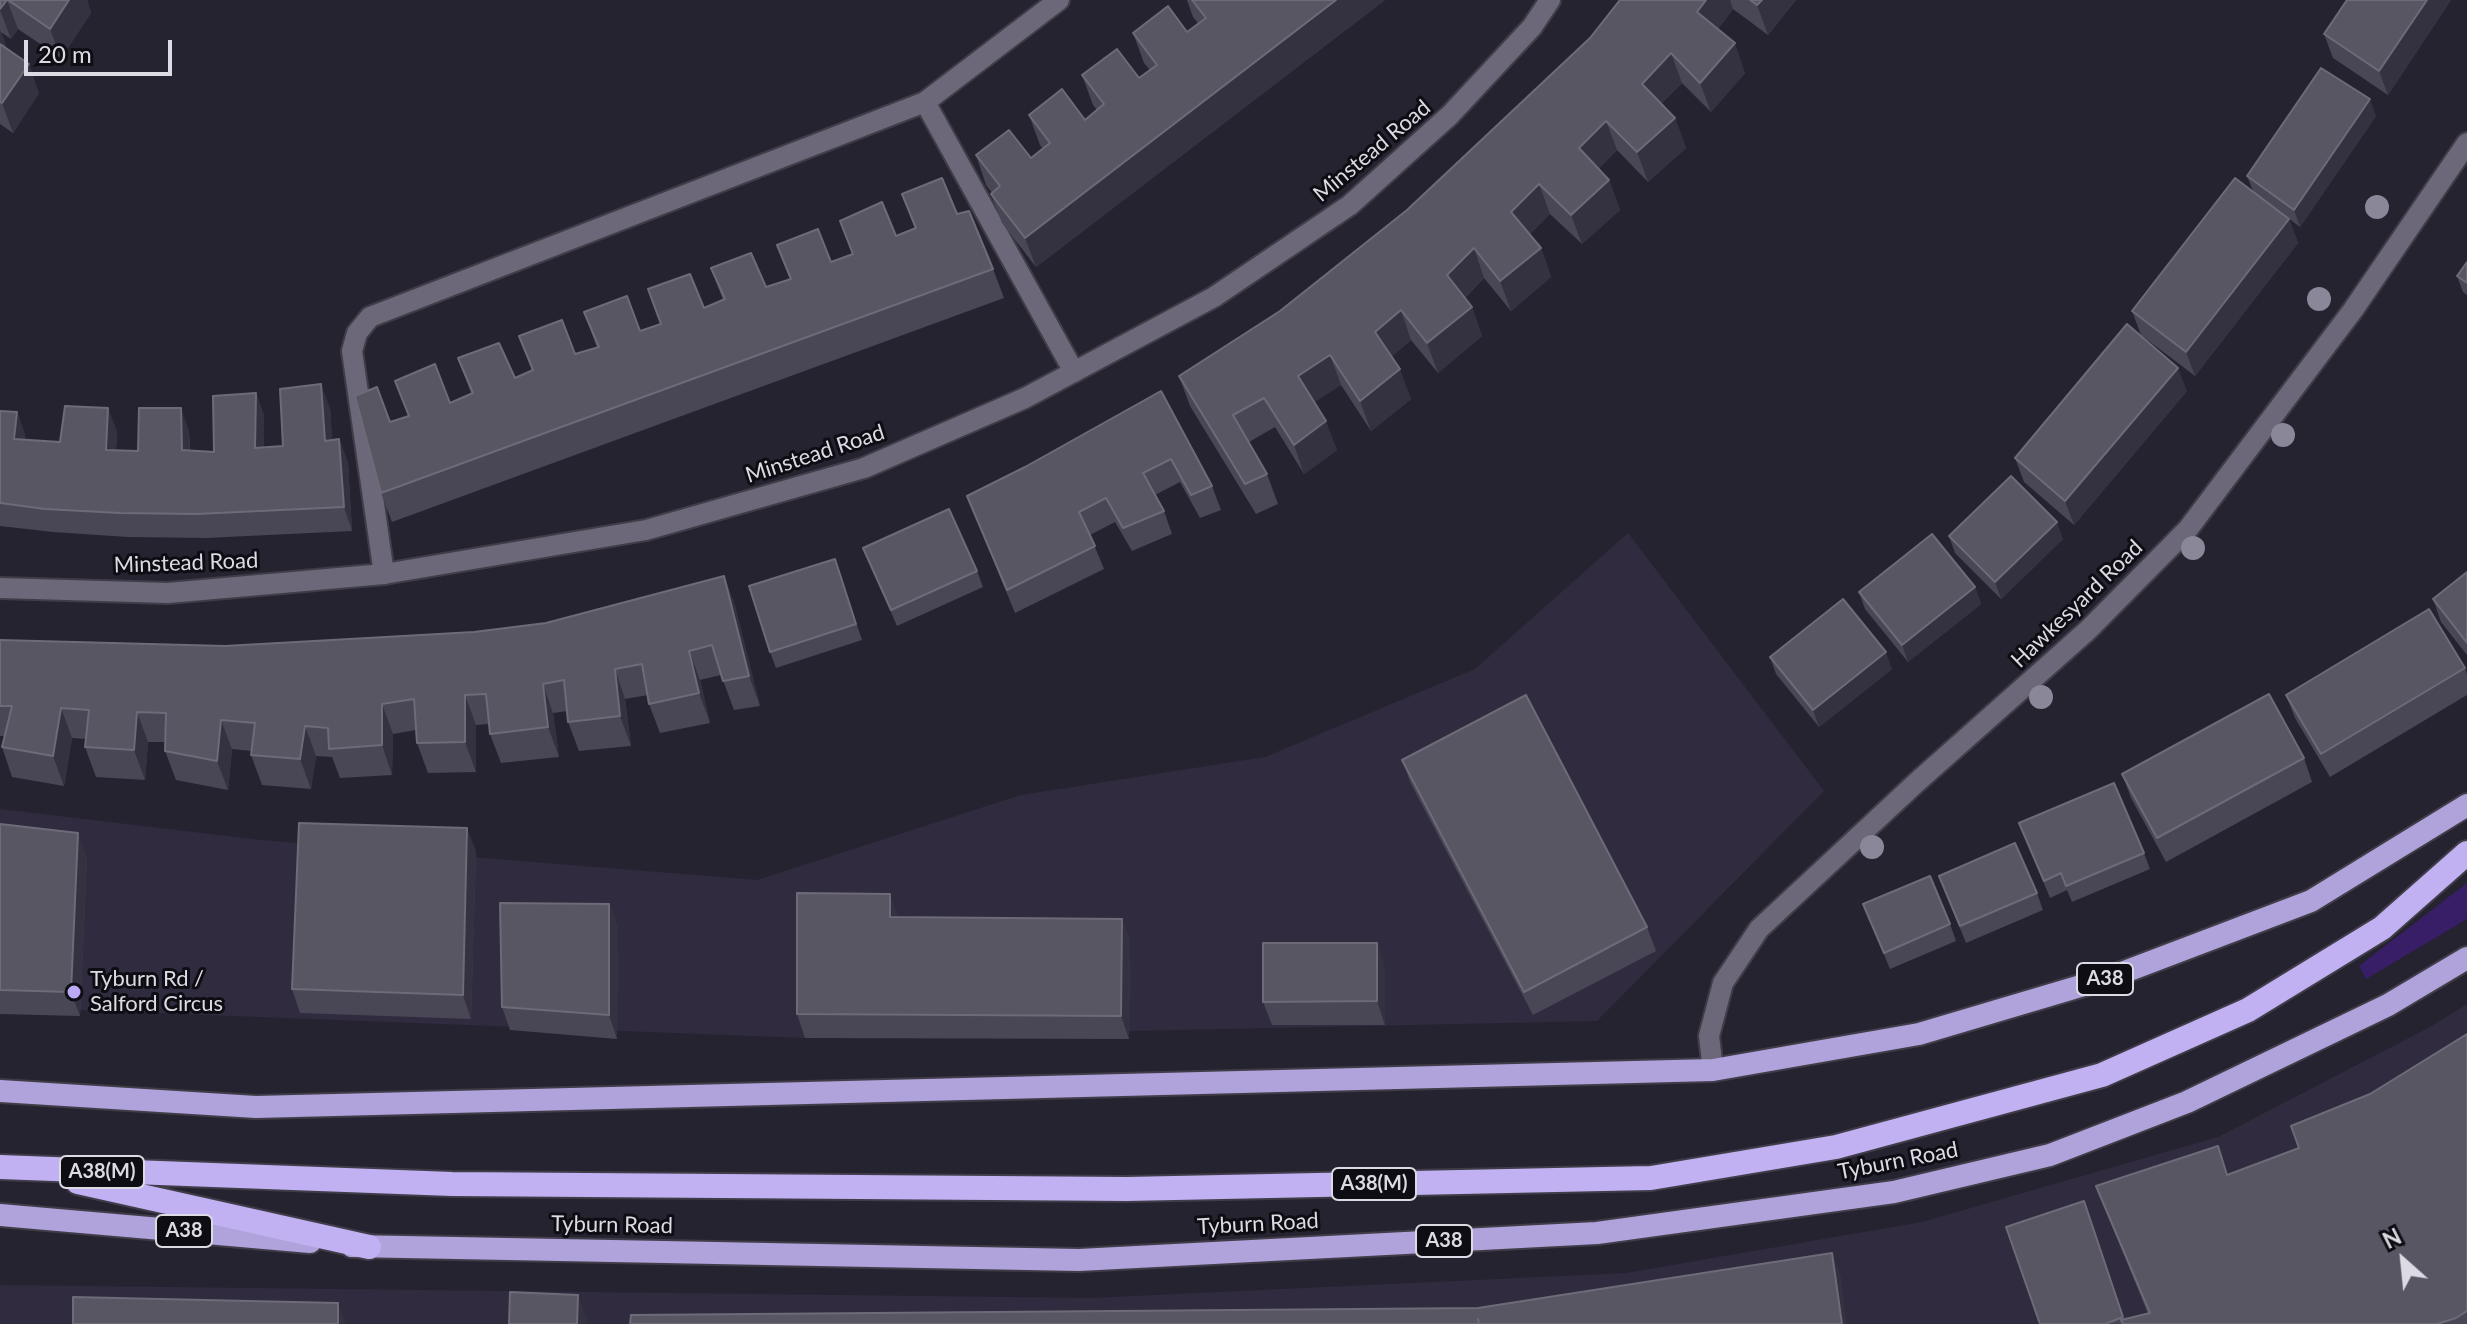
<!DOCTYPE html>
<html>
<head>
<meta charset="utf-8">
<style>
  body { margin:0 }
  #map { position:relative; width:2467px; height:1324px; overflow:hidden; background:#262331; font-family:Lato,sans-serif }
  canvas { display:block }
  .north { position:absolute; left:2363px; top:1220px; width:80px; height:80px; -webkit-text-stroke:6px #0f0d14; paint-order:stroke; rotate:333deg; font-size:22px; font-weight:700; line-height:32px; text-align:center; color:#dcdae3 }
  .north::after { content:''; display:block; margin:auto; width:28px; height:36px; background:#dcdae3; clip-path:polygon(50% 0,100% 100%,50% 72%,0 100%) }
  .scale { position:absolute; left:24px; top:40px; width:148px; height:36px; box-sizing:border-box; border:4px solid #dcdae3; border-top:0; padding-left:10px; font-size:24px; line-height:28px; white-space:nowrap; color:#dcdae3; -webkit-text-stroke:6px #0f0d14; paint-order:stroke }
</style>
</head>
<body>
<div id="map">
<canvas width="2467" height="1324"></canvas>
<div class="north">N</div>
<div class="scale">20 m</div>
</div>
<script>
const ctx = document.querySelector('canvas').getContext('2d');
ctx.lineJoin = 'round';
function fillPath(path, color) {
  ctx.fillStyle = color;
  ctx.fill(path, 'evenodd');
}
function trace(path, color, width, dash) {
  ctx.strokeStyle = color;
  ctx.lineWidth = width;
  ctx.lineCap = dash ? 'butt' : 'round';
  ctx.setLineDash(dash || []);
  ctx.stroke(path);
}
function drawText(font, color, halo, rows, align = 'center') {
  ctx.font = font + ' Lato,sans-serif';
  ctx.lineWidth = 6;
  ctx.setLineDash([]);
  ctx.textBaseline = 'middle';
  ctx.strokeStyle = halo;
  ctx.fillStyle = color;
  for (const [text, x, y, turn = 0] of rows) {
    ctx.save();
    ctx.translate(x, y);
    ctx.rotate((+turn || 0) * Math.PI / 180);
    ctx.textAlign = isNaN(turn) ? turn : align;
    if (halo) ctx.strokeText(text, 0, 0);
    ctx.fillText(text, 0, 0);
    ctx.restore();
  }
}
fillPath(new Path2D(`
  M1628,533L1824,791L1597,1021L805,1038L0,1007V809L261,840L757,880L1021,795L1265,757L1475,669Z
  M2467,1004V1324H0V1285L1091,1298L1626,1273L1922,1222L2218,1137L2430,1027Z`), '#302b3f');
fillPath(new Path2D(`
  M2467,883V919L2366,979L2359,966Z`), '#381e66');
const service = new Path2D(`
  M925,102L1074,372
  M384,574L352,351L357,333L370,317L925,102L1059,0`);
const minor = new Path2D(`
  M0,588L168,593L384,574L646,530L864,468L1025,398L1214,297L1350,205L1450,115L1532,27L1550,0
  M1713,1070L1709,1036L1723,983L1759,929L1917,782L2088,630L2188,529L2353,310L2467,143`);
const trunk = new Path2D(`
  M0,1091L256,1107L1713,1070L1919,1034L2111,977L2311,901L2467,805
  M0,1215L310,1242
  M352,1246L1079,1260L1597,1233L1894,1192L2050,1155L2187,1102L2388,1005L2467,958`);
const motorway = new Path2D(`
  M0,1167L452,1184L1127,1189L1651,1178L1836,1147L2102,1075L2248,1010L2382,928L2467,853
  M78,1182L369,1247`);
trace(service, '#403d49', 24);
trace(minor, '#403d49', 24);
trace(trunk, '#403d49', 26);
trace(motorway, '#403d49', 28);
trace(service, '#6c6879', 20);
trace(minor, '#6c6879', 20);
trace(trunk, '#b0a2da', 22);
trace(motorway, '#c1b1f2', 24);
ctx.fillStyle = '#8a8799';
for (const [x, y] of [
  [2377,207],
  [2319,299],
  [2283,435],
  [2193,548],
  [2041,697],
  [1872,847]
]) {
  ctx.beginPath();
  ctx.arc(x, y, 12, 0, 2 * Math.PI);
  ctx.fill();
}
fillPath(new Path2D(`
  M0,0H87L91,13L61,58L18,29L11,39L1,32L7,49L39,93L13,133L0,124Z
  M1187,0H1385L1036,267L1002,223L991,194L992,193L986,185L976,155L1031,158L1043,149L1040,145L1029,115L1085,120L1097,110L1093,105L1082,75L1139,78L1150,70L1144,63L1133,33L1187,32L1198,23L1193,17Z
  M1620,0H1796L1768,35L1733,9L1718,29L1745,73L1711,112L1682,83L1661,104L1675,118L1686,148L1648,182L1617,150L1598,169L1609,180L1620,210L1582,244L1550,214L1530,234L1541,248L1551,277L1511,311L1484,278L1465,298L1472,307L1482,336L1438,373L1411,340L1392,356L1411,399L1371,431L1341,385L1314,402L1337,450L1304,474L1275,427L1249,442L1267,474L1278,504L1256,514L1190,406L1179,376L1280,311L1407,210L1590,38Z
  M2451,0L2388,95L2333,58L2324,34Z
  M2376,116L2300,227L2270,204L2289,219L2298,243L2195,376L2141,335L2132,311L2253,191L2247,176Z
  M902,194L957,214L993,269L1004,298L392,522L381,493L390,422L408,416L395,381L450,403L471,393L458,358L515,378L532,370L519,336L575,354L597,348L584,312L640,331L723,300L711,268L766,287L790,279L777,245L831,262L852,254L840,221L896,236L915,229Z
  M2467,262V295L2463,292L2457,276Z
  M1161,391L1212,486L1221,510L1200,518L1180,482L1155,495L1164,511L1172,534L1132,551L1115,522L1090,535L1104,569L1015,613L967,496L1025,467Z
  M2187,391L2074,525L2024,482L2015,458Z
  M256,393L264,416V447L283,446L330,408L332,440L339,439L348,463L352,531L206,538L128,537L53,532L0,526V411L17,412L25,435V440L60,442L117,431L116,450L138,451L189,431L190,450L214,452Z
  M1949,536L2063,539L2001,599L1955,553Z
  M863,548L977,571L983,587L897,626Z
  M835,559L862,640L776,668L770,652Z
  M2467,572V655L2441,622L2433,599Z
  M724,576L735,606L760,706L734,710L721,675L700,680L710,723L660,733L649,704L648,695L625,699L631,746L579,751L568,722L567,711L553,713L559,757L501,763L490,734L489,724L476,725V772L428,773L417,743L416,730L393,734L392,775L340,778L332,757L316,756L311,789L262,785L251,755L252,751L232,749L228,790L176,780L165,751L166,742H148L145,780L96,777L85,747L86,739L72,738L64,786L12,777L2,747L5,736H0V640L225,646L474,632L546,623Z
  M1975,587L1981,604L1908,662L1865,609L1859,592Z
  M1770,657L1892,669L1819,727L1776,674Z
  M2465,668L2467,674V695L2330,777L2295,718L2286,695Z
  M2304,758L2312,782L2166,862L2131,798L2122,774Z
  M1402,760L1647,927L1656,951L1533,1015L1411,784Z
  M2019,823L2144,853L2150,869L2072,902L2067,890L2050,898Z
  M0,824L87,857L80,1016L0,1014Z
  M476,851L471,1019L300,1013L292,989Z
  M1939,876L2037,893L2043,910L1966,943Z
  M609,904L618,928L617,1039L510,1030L502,1007Z
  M1863,904L1950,924L1956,941L1890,969Z
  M899,917L1122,919L1130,942L1129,1039L805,1038L797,1014Z
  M1385,966V1025H1272L1263,1002Z
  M2467,1034V1324H2040L2084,1201L2124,1319L2148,1314L2096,1186L2228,1174L2299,1148L2370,1094Z`), '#494655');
fillPath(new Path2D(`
  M7,0L18,29L11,39L0,10Z
  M69,0H87L91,13L61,58L50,29Z
  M1336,0H1385L1036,267L1025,238Z
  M1706,0H1730L1733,9L1708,42L1697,12Z
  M1762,0H1796L1768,35L1757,5Z
  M2427,0H2451L2388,95L2379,71Z
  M0,30L8,51L0,63Z
  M1735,43L1745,73L1711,112L1700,83Z
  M1671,53L1682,83L1652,113L1642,84Z
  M29,64L39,93L13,133L2,103Z
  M2370,99L2376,116L2300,227L2294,210Z
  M1675,118L1686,148L1648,182L1637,152Z
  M1606,121L1617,150L1590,178L1579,148Z
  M1609,180L1620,210L1582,244L1571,215Z
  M1539,184L1550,214L1522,242L1511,212Z
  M2289,219L2298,243L2195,376L2186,352Z
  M1474,248L1484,278L1458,304L1447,275Z
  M1541,248L1551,277L1511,311L1500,281Z
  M1472,307L1482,336L1438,373L1427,343Z
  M1401,310L1411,340L1386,362L1375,332Z
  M1330,355L1341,385L1309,405L1298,376Z
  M2178,368L2187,391L2074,525L2065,501Z
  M1400,369L1411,399L1371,431L1360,401Z
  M321,384L330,408L334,464L325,441Z
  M256,393L264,416V471L255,448Z
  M108,408L117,431L114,473L106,450Z
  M181,408L189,431L190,474L182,450Z
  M17,412L25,435L23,462L14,439Z
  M1326,421L1337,450L1304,474L1294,445Z
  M339,439L348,463L352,531L344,507Z
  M2057,522L2063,539L2001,599L1995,582Z
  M724,576L735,606L760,706L749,676Z
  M1975,587L1981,604L1908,662L1902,645Z
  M689,651L700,680L710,723L699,693Z
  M1886,652L1892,669L1819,727L1813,710Z
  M615,669L625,699L631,746L620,716Z
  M543,684L553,713L559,757L548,727Z
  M465,695L476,725V772L465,742Z
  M382,704L393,734L392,775L382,745Z
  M61,708L72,738L64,786L53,756Z
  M137,712L148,742L145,780L134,750Z
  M221,720L232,749L228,790L217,761Z
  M305,726L316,756L311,789L300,759Z
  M467,828L476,851L471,1019L463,995Z
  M78,833L87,857L80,1016L71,992Z
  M890,894L899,918L890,917Z
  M609,904L618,928L617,1039L609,1015Z
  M1122,919L1130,942L1129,1039L1121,1016Z
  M1377,943L1385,966V1025L1377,1001Z
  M1832,1253L1841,1277L1847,1324H1842Z
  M578,1295L587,1319V1324H577Z
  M338,1303L346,1324H338Z`), '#343140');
const building = new Path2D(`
  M0,0H7L0,9Z
  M8,0H69L50,29Z
  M1192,0H1336L1025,238L991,194L1000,186L976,155L1009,130L1031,158L1050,143L1029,115L1062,89L1085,120L1104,104L1082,75L1117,49L1139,78L1157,65L1133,33L1168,6L1187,32L1206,18Z
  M1620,0H1706L1697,12L1735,43L1700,83L1671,53L1642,84L1675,118L1637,152L1606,121L1579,148L1609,180L1571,215L1539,184L1511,212L1541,248L1500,281L1474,248L1447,275L1472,307L1427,343L1401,310L1375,332L1400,369L1360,401L1330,355L1298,376L1326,421L1294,445L1264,398L1233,415L1267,474L1245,484L1179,376L1280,311L1407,210L1590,38Z
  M1750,0H1762L1757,5Z
  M2347,0H2427L2379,71L2324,34Z
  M0,44L29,64L2,103L0,102Z
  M2321,68L2370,99L2294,210L2247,176Z
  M942,178L957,214L969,211L993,269L381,493L355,396L377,387L390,422L409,416L395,381L435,364L450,403L473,393L458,358L499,343L515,378L533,370L519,336L562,320L575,354L599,347L584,312L627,296L640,331L661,324L648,289L690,274L704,308L725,299L711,268L751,253L766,287L791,279L777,245L818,229L831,262L853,254L840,221L882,202L896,236L916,228L902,194Z
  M2235,178L2289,219L2186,352L2132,311Z
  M2467,262V283L2457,276Z
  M2127,324L2178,368L2065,501L2015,458Z
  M321,384L325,441L339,439L344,507L197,514L120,513L45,509L0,503V411L17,412L14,439L60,442L65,406L108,408L106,450L138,451L139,408H181L182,450L214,452L213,396L256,393L255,448L283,446L280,389Z
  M1161,391L1212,486L1191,495L1171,459L1143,473L1164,511L1123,528L1106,498L1079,512L1095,546L1007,590L967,496L1025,467Z
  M2011,476L2057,522L1995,582L1949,536Z
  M949,509L977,571L891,610L863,548Z
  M1932,534L1975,587L1902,645L1859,592Z
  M835,559L856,624L770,652L749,586Z
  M2467,572V643L2433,599Z
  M724,576L749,676L723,681L712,645L689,651L699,693L649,704L642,664L615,669L620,716L568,722L564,680L543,684L548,727L490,734L486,694L465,695V742L417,743L414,699L382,704V745L329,749L328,728L305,726L300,759L251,755L255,723L221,720L217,761L165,751L166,713L137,712L134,750L85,747L89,710L61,708L53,756L2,747L12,706H0V640L225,646L474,632L546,623Z
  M1843,599L1886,652L1813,710L1770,657Z
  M2429,609L2465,668L2321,754L2286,695Z
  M2269,694L2304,758L2157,838L2122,774Z
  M1526,695L1647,927L1524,992L1402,760Z
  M2114,783L2144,853L2066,886L2061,873L2044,881L2019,823Z
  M299,823L467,828L463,995L292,989Z
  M0,824L78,833L71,992L0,990Z
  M2015,843L2037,893L1960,926L1939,876Z
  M1930,876L1950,924L1884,953L1863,904Z
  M797,893L890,894V917L1122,919L1121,1016L797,1014Z
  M500,903L609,904V1015L502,1007Z
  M1263,943H1377V1001L1263,1002Z
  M2467,1034V1311L2456,1318L2437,1324H2123L2121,1320L2150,1313L2096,1186L2218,1146L2227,1175L2299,1148L2291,1126L2370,1094Z
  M2084,1201L2123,1317L2105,1324H2040L2006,1227Z
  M1832,1253L1842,1324H1479L1478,1319L1479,1324H630L631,1315L1478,1308Z
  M510,1292L578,1295L577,1324H509Z
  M73,1297L338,1303V1324H73Z`);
fillPath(building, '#595664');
trace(building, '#6d6b78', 2);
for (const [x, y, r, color] of [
  [74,992,8,"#bca9f5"]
]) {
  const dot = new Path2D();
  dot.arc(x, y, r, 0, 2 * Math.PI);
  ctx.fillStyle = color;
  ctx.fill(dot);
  trace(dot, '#0f0d14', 3);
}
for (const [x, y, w] of [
  [2105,979,56],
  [102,1172,84],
  [1374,1184,84],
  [184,1231,56],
  [1444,1241,56]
]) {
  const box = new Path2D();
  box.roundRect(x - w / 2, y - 16, w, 32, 6);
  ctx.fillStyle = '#0f0d14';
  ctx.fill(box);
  trace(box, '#dcdae3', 2);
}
drawText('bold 20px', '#dcdae3', null, [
  ["A38",2105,979],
  ["A38(M)",102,1172],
  ["A38(M)",1374,1184],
  ["A38",184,1231],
  ["A38",1444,1241]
]);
drawText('22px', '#dcdae3', '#0f0d14', [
  ["Minstead Road",1372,151,-40],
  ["Minstead Road",815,454,-18],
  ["Minstead Road",186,563,-2],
  ["Hawkesyard Road",2077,604,-44],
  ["Tyburn Road",1898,1161,-11],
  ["Tyburn Road",1258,1224,-3],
  ["Tyburn Road",612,1225,1]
]);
drawText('22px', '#dcdae3', '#0f0d14', [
  ["Tyburn Rd /",90,979],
  ["Salford Circus",90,1004]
], 'left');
</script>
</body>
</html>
